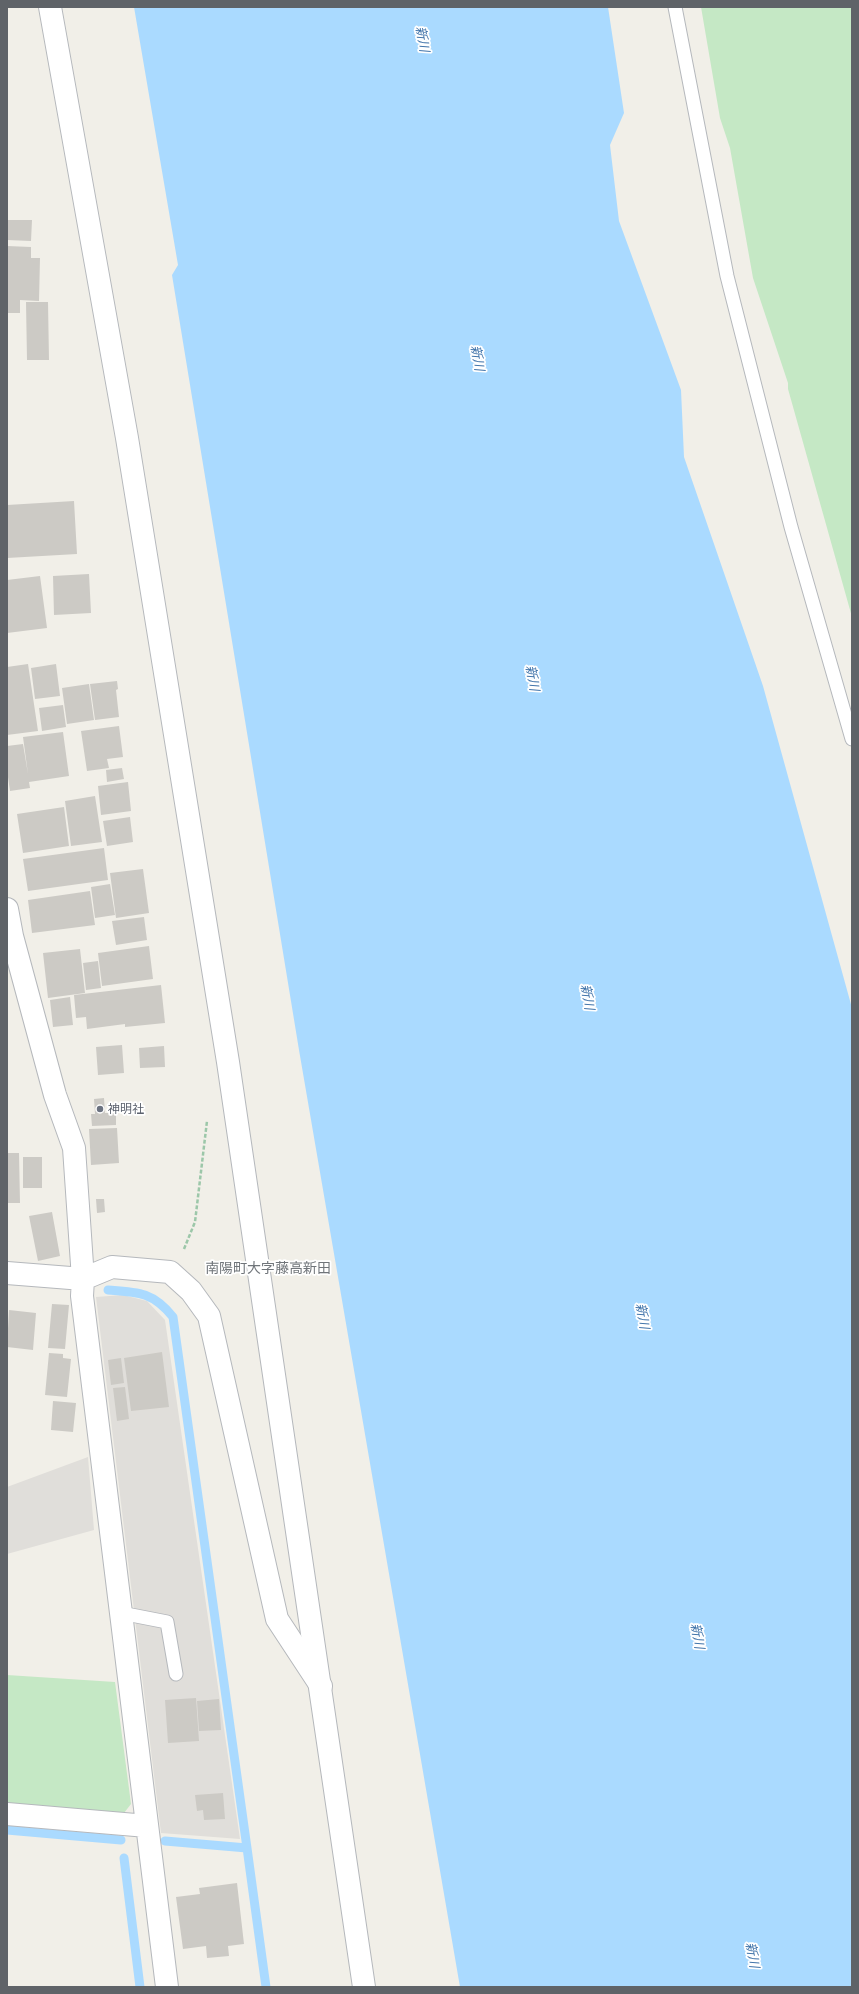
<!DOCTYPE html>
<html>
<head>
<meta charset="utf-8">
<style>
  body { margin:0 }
  #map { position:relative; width:859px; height:1994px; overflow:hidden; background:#f1efe8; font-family:"Alegreya Sans",sans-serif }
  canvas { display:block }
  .frame { position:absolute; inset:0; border:8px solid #5f6368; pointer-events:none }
</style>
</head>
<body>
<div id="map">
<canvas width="859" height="1994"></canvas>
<div class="frame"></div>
</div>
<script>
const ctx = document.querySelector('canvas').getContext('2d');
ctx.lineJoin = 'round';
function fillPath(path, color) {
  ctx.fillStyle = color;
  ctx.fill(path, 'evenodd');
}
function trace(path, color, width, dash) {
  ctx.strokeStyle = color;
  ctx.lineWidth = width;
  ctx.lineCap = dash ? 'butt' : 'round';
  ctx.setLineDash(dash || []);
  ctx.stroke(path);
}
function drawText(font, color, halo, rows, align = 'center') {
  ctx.font = font + ' "Alegreya Sans","Noto Sans JP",sans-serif';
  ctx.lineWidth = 3.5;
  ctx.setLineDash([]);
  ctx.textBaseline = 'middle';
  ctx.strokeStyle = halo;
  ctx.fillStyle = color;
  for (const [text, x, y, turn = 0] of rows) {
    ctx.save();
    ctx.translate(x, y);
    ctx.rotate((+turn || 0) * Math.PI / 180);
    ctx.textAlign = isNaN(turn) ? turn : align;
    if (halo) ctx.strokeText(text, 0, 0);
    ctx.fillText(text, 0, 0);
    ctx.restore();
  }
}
fillPath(new Path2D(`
  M123,1295L147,1301L165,1320L240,1839L161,1833L96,1297Z
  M88,1457L94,1530L7,1554V1487Z`), '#e0deda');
fillPath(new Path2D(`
  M701,7H852V617L788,389V383L753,278L730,148L720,118Z
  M7,1675L115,1682L131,1804L124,1813L7,1803Z`), '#c5e8c5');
fillPath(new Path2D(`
  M134,7H608L624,113L610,145L619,221L681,390L684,457L763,686L852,1008V1987H460L299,1050L172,275L178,265Z`), '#aadaff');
trace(new Path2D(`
  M108,1290C138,1292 153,1292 173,1317L247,1848
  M7,1830L121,1840
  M165,1841L247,1848L266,1987
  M124,1858L140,1987`), '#aadaff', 9);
fillPath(new Path2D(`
  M7,220H32L31,241L7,240Z
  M7,246L31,247V258H40L39,301L20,300V313H7Z
  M26,302H48L49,360H27Z
  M74,501L77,554L7,558V505Z
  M89,574L91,613L54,615L53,576Z
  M40,576L47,628L7,633V580Z
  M28,664L38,731L7,735V667Z
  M56,664L60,696L35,699L31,668Z
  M117,681L118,689L116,690L119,717L95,720L90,684Z
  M89,684L94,720L67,724L62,688Z
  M63,705L66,727L42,731L39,708Z
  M119,726L123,757L107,759L109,768L87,771L81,731Z
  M63,732L69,776L29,782L30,788L10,791L7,770V746L23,744L28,774L23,737Z
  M122,768L124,779L107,782L106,770Z
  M128,782L131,811L101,815L98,786Z
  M95,796L102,842L71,846L65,801Z
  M64,807L69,846L23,853L17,814Z
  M130,817L133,842L107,846L103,821Z
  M104,848L108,880L28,891L23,859Z
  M143,869L149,913L116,918L110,873Z
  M110,884L115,915L95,918L91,887Z
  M90,891L95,925L32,933L28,900Z
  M144,917L147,940L116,945L112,921Z
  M149,946L153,979L102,986L98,953Z
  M80,949L85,993L48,998L43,953Z
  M98,961L101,988L86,990L83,963Z
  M161,985L165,1023L125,1027V1024L87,1029L86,1017L76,1018L74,995Z
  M70,997L73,1025L53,1027L50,1000Z
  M122,1045L124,1073L98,1075L96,1047Z
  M164,1046L165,1067L140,1068L139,1048Z
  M104,1098L105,1113H116V1125L92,1126L91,1114H95L94,1099Z
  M117,1128L119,1163L91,1165L89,1129Z
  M7,1153H19L20,1203H7Z
  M23,1157H42V1188H23Z
  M96,1199H104L105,1212L97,1213Z
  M52,1212L60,1256L38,1261L29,1216Z
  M52,1304L69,1305L65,1349L48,1348Z
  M9,1310L36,1313L33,1350L7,1347Z
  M162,1352L169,1407L131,1411L124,1358Z
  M49,1353L63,1354V1358L71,1359L67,1397L45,1395Z
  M121,1358L124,1383L111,1385L108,1360Z
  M125,1387L129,1419L117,1421L113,1388Z
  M53,1401L76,1403L73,1432L51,1430Z
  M196,1698L199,1741L168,1743L165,1700Z
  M219,1699L221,1730L199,1731L197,1701Z
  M223,1793L225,1819L204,1820L203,1810L197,1811L195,1795Z
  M237,1883L244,1944L228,1946L229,1956L207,1958L206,1946L183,1949L176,1897L200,1894L199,1888Z`), '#cccac5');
const service = new Path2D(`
  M675,7L727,276L791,527L852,739
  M121,1613L167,1622L176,1674`);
const minor = new Path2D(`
  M7,909L12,936L55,1095L74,1148L83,1279L82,1296L167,1987
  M7,1273L83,1279L112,1267L170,1272L191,1291L209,1316L277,1619L321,1686
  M7,1814L147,1826`);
const tertiary = new Path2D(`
  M50,7L127,438L228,1062L364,1987`);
trace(service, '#b5b8bc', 15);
trace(minor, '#b5b8bc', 24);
trace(tertiary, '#b5b8bc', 24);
trace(new Path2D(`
  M184,1249L195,1222L207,1121`), '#9cc7a9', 2.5, [4, 2]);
trace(service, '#fff', 13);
trace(minor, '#fff', 22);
trace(tertiary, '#fff', 22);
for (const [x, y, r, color] of [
  [100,1109,4,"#6b7280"]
]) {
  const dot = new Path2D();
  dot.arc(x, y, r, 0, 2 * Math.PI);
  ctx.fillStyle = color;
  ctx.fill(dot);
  trace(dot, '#fff', 1.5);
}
drawText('12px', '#5b616d', '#fff', [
  ["神明社",108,1109]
], 'left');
drawText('italic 13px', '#4174aa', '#fff', [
  ["新川",422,39,80],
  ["新川",477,358,80],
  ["新川",532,678,80],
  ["新川",587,997,80],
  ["新川",642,1316,80],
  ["新川",697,1636,80],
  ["新川",752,1955,80]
]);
drawText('14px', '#70757a', '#fff', [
  ["南陽町大字藤高新田",268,1269]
]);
</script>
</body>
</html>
